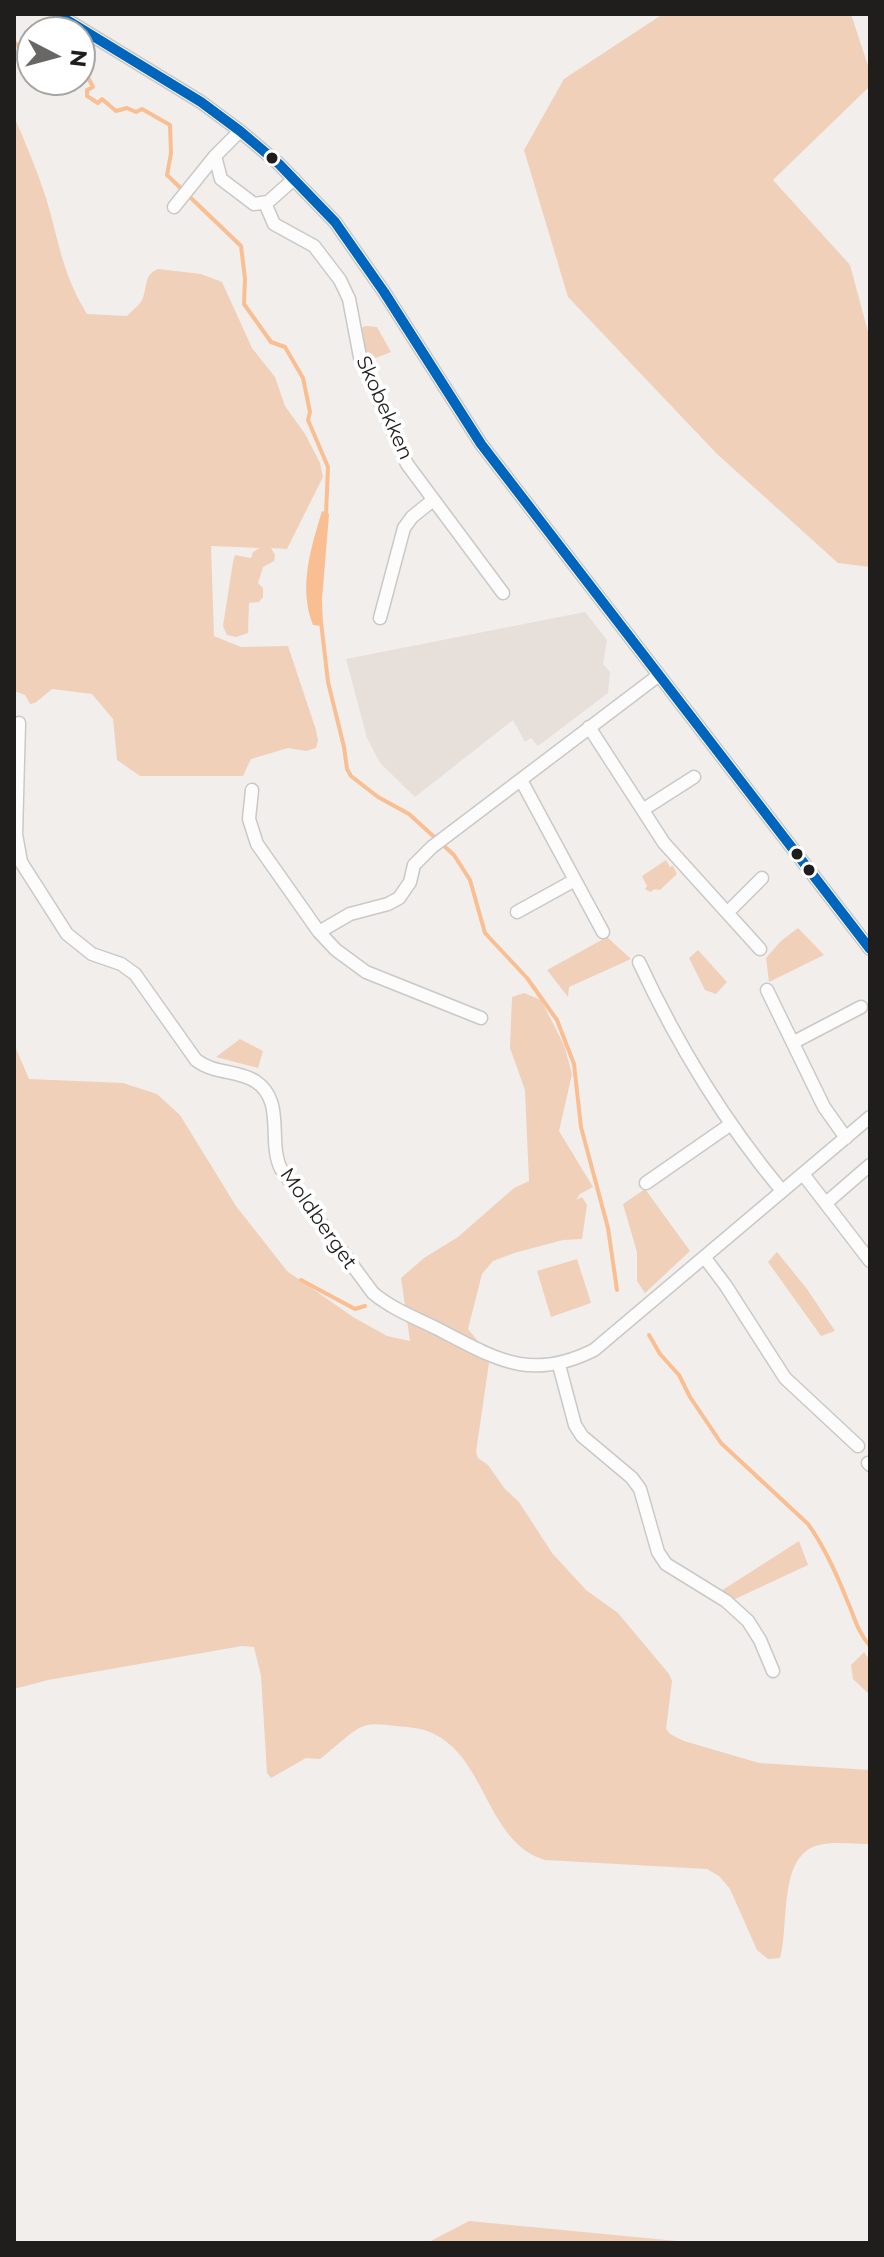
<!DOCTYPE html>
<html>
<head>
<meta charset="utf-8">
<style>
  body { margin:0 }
  #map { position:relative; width:884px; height:2257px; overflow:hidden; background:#f1eeec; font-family:Montserrat,sans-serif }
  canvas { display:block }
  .frame { position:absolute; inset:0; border:16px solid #201e1d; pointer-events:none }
  .north { position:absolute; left:16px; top:16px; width:80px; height:80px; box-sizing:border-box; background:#fff; border:2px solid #a6a5a5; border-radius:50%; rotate:96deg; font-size:22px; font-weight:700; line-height:32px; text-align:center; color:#201e1d }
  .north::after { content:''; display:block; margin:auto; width:28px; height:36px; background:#696765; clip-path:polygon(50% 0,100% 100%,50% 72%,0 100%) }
</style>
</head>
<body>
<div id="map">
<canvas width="884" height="2257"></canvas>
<div class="frame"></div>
<div class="north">N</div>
</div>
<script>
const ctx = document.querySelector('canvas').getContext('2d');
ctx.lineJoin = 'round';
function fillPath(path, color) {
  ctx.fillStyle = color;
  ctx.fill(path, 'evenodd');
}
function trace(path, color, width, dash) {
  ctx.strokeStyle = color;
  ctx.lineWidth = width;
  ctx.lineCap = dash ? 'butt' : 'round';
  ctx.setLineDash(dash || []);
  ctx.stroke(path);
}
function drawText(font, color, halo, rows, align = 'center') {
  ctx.font = font + ' Montserrat,sans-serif';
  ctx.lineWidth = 8;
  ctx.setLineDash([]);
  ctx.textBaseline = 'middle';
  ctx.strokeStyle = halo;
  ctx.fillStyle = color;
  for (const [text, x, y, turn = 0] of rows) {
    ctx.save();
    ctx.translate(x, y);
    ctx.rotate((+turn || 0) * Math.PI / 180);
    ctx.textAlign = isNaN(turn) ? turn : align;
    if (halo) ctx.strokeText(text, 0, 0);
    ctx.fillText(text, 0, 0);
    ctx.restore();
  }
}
fillPath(new Path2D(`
  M585,612L607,640L603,664L610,672L608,693L538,746L531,738L525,742L513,720L415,797L380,763L367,738L346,659Z`), '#e7dfda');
fillPath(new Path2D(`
  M663,14H851L870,72V86L773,180L850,265L870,339V567L838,563L717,454L568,297L524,150L564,79Z
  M14,117C26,143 37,171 46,198C59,241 62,274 87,314L127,316C132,311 139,305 142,300C148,287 143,275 158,269L201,274L222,282L252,348L275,377L285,406L305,434L320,463L323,477L287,549L271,548L275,555L274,561L263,567L258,583L263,588V597L259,602L249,603L248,633L236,637L227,635L223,626L233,562L235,555L251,558L253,552L260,548L211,546L214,636L241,647L288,646L316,730L318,741L316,748L306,751L288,748L251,759L243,776H140L117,760L113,719L92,694L52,689L35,703L30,704L25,695L14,691Z
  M366,326L377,327L391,352L368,361L360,328Z
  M666,860L670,867L673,866L677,874L660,890L655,889L650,892L645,889L647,886L642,876Z
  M798,928L824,955L769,982L766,958L781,941Z
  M607,937L631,959L569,987L568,997L547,970Z
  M698,950L727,982L716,994L705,990L689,958Z
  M524,993L541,1000L564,1045L572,1074L559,1131L593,1187L580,1194L576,1200L582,1197L587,1205L582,1239L563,1240L514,1253L493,1261L482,1274L468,1329L490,1356L476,1452L478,1458L488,1465L505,1489L519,1502L552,1553L586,1590L618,1613L669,1674L672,1681L666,1729L670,1734L684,1741L759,1763L870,1770V1844C854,1844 835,1841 819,1845C777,1855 790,1926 780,1958L768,1959L757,1950L730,1889L719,1876L707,1869L545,1860C486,1842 487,1758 432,1733C422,1728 407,1727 396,1726C383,1725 371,1722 359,1728C346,1736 333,1749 320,1759L306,1758L271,1778L267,1773L261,1676L254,1647L242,1646L48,1680L14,1689V1044L29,1079L123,1083L157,1094L180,1115L236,1206L287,1271L353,1317L387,1336L410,1341L401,1278L424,1258L458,1237L514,1188L529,1181L525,1090L510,1048L512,997Z
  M240,1039L263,1051L258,1068L216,1057Z
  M645,1189L690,1251L645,1293L637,1281V1252L623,1204Z
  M777,1252L807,1289L835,1331L821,1336L768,1262Z
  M577,1259L591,1303L551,1317L537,1271Z
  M799,1541L808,1565L733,1600L721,1591Z
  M864,1652L870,1660V1695L853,1679L851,1665Z
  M469,2221L698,2243H427Z`), '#f0d0b9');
fillPath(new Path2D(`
  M322,511L329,514L322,600L323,626L313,625C298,587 311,548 322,511Z`), '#f9bf92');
trace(new Path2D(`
  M14,42L20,48L32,51
  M80,62L93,87L87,90V96L98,103L102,99L116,111L127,108L136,112L142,109L170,125L171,153L167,175L241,246L245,279L244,304L271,342L285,347L303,378L310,412L308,420L328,467L326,514
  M321,622L328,682L344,747L347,769L351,776L378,797L409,814L454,855L470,880L485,933L527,978L557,1020L574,1064L581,1127L608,1228L617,1290
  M301,1280L355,1309L365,1306
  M649,1335L660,1354L679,1375L690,1397L721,1443L808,1524C824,1546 837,1575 847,1600C854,1616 858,1633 870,1646`), '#f9bf92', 4);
const minor = new Path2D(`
  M57,14L201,102L240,131L279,164L335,222L384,292L481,444L870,949
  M215,156L221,179L254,204L268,202L294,179
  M265,203L274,224L314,246L340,280L349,299L360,357L407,464L503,593
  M174,207L215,156L240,131
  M380,618L404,528L412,517L433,500
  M19,723L16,834L21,862L67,934L92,954L121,964L135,974L196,1060C214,1074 237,1070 255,1081C286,1101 267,1141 281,1169L373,1293C392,1309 416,1318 438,1329C496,1359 530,1382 594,1350L870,1117
  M589,727L664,843L760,949
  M521,780L603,932
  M252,790L249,819L257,844L319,932L336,950L366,972L481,1018
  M644,809L694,777
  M517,912L575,880
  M728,912L762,878
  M319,932L350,914L388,904L399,898L410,882L414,865L432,847L659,675
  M639,962C677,1044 724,1121 782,1191
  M767,990L824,1107L846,1138
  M794,1042L861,1007
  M803,1174L870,1261
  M646,1183L731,1124
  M826,1203L870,1165
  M705,1258L726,1286L785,1378L858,1446
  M559,1365L575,1425L582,1436L632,1478L640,1489L658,1552L666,1564L726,1601L748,1621L760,1640L773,1671
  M868,1463L870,1465`);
trace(minor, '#cbc9c7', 15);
trace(minor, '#fdfcfc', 12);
trace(new Path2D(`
  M57,14L201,102L240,131L279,164L335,222L384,292L481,444L870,949`), '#0065bd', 10);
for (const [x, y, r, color] of [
  [272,158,7,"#201e1d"],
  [797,854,7,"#201e1d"],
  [809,870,7,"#201e1d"]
]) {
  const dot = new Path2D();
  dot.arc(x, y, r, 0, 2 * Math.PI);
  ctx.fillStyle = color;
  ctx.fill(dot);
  trace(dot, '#fff', 3);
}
drawText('20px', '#201e1d', '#fff', [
  ["Skobekken",384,408,66],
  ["Moldberget",318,1219,55]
]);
</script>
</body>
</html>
